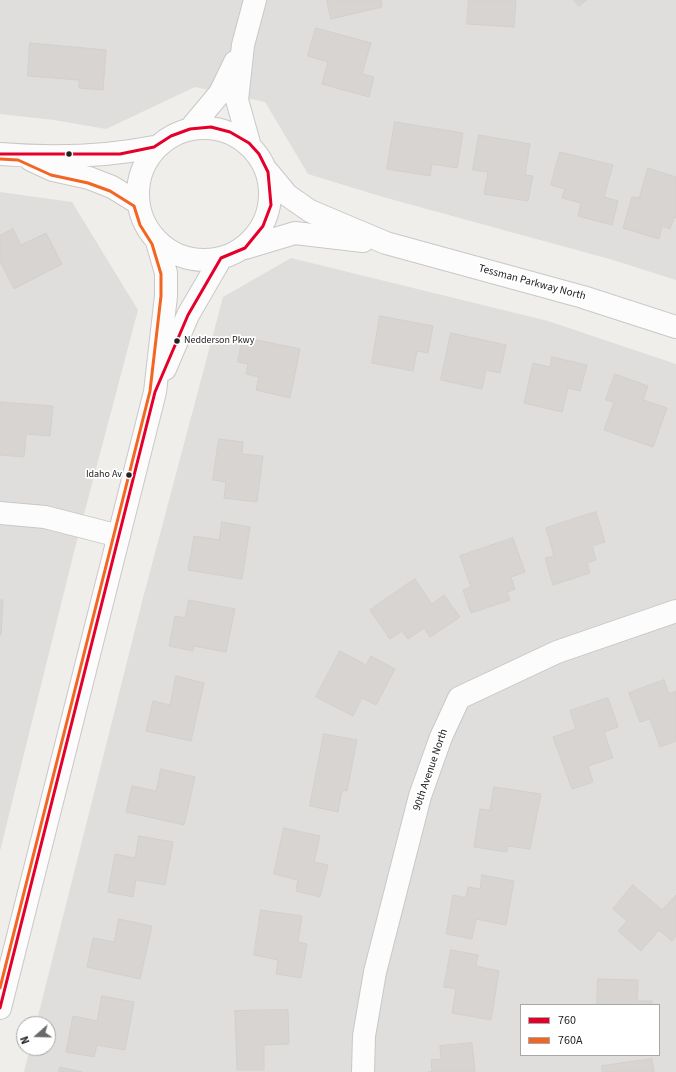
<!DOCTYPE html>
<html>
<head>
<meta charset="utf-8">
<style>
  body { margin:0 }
  #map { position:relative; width:676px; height:1072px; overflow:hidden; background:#f0eeeb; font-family:"Source Sans 3",sans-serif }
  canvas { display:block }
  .legend { position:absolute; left:520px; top:1004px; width:140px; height:52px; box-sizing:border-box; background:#fff; border:1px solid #a7a7a7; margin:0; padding:5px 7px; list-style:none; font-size:12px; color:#222 }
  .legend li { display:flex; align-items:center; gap:8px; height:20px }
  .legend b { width:20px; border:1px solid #a7a7a7 }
  .north { position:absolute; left:16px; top:1016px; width:40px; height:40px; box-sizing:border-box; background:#fff; border:1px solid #a7a7a7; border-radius:50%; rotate:250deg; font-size:11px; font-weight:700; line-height:16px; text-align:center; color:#222 }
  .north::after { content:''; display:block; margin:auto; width:14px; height:18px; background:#6a6968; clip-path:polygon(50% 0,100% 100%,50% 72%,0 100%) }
</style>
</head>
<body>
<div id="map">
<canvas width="676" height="1072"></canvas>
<ul class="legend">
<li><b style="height:5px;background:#e4002b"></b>760</li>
<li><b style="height:5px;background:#f26522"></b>760A</li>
</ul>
<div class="north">N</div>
</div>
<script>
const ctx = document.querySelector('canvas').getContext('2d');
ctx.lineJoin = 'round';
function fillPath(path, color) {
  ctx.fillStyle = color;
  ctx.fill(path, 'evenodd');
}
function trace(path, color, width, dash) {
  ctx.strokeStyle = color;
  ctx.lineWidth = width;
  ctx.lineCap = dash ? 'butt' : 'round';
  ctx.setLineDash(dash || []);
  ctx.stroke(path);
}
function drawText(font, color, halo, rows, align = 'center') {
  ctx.font = font + ' "Source Sans 3",sans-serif';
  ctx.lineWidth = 3.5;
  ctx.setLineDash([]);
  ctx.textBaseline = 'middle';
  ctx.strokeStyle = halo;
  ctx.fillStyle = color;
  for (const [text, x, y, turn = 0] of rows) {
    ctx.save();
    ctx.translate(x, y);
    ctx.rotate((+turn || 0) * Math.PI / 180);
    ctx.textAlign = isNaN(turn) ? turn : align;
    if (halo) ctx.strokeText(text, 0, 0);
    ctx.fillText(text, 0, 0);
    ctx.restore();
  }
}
fillPath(new Path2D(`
  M0,0H676V280L613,260L383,197L308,174L265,102L195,87L106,129L54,120L0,114Z
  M0,192L72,202L138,310L74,552L0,851Z
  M291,258L548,321L676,364V1072H24L30,1048H48V1024H36L143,598L223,297ZM521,1005H659V1055H521Z`), '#dfdedc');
const building = new Path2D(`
  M327,0H381L382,7L331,19Z
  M469,0H516L514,27L467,24Z
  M574,0H587L579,6Z
  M316,28L371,43L362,74L374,77L369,97L322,84L328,62L308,56Z
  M30,43L106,50L103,90L79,88V80L28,76Z
  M395,122L463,133L457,168L432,164L430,176L387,169Z
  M479,135L530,144L525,175L533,176L528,201L484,194L488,172L473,170Z
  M560,152L613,165L604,197L618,201L612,225L578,216L581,203L562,198L565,189L551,185Z
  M648,168L676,177V218L674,217L670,229L662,226L659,239L623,228L632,197L639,198Z
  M13,229L21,245L46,233L62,264L14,289L0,261V236Z
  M380,316L433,326L428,353L417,351L413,371L372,363Z
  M451,333L506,345L500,373L486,370L482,389L441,380Z
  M243,337L300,349L290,398L256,390L259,377L246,374L248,364L238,362Z
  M552,357L587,365L580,391L568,388L562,412L524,403L533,363L550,367Z
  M615,374L648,386L643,400L667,408L653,447L604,430L614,402L606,400Z
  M0,402L53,406L50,436L26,434L24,457L0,455Z
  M219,439L243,442L242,454L263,456L257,502L224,498L226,482L213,480Z
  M596,512L605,542L592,546L596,560L587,563L590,573L553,585L545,558L554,556L546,528Z
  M222,522L250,527L242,579L188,570L194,536L219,540Z
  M513,538L525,572L511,577L515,589L507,592L510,600L471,613L463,590L471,587L460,556Z
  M415,579L432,604L444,595L460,617L430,637L424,628L408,639L402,631L390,639L370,610Z
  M0,600H3L1,635H0Z
  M189,600L235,609L226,652L194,646L193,651L169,646L175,616L185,618Z
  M340,651L366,665L371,656L395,669L376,705L362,698L353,716L316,697Z
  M176,676L204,683L191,741L146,731L153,701L170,705Z
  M664,680L669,694L676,691V741L660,747L650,719L640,722L629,693Z
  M608,698L618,727L604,732L613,758L588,766L593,782L572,789L553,737L576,729L570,711Z
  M324,734L357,740L347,791L342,790L338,812L310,806Z
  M161,769L195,777L184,825L126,812L132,786L156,791Z
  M494,787L541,794L530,849L508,846L507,852L474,847L480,809L490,810Z
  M284,828L320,836L314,862L328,865L320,897L296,891L298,880L274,874Z
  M139,836L173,842L165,885L136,880L133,897L108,892L115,854L135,858Z
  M482,875L514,881L506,925L476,919L472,939L446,934L453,895L466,898L468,887L480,889Z
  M633,885L662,910L676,895V936L672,941L659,930L641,951L618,931L627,921L613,909Z
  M261,910L302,916L298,942L307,944L301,978L276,974L278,960L254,955Z
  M119,919L152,926L140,979L87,967L93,938L114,942Z
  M451,950L478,955L476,966L499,971L491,1020L452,1013L456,989L444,987Z
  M598,979L638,980L637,1001H652V1005H597Z
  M102,996L134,1002L125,1050L97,1045L94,1057L66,1052L73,1016L97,1021Z
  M288,1010L289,1044L264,1045V1070H237L235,1011Z
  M472,1043L475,1072H428H432L431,1060L441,1059L440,1046Z
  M652,1059L654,1072H602V1066Z
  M60,1067L82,1072H59Z`);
fillPath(building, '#d7d4d2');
trace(building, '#d3d0cc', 1);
const minor = new Path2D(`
  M138 194a66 66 0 1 1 132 0a66 66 0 1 1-132 0Z
  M190,129L220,93L235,62
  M249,143L237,100L243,45L255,0
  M0,154C51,158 104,157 154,147
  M31,160L53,170L89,178L112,187L138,203
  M268,172L287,195L310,211L386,243L583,297L676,327
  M245,248L295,233L363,241
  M165,369L188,315L221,258
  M0,513L45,517L119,536
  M0,1008L155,392L166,296V273L157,242
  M363,1072L364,1036L375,972L420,796L441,737L459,698L557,652L676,611`);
trace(minor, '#c9c8c7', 24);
trace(minor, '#fdfcfc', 22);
trace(new Path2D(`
  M0,154H120L154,147L171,136L190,129L211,127L230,132L249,143L259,154L268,172L271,205L263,226L245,248L221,258L188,315L155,392L0,1008`), '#e4002b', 3);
trace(new Path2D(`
  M0,159L18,160L51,175L88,183L110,191L134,206L140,225L152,244L161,274V296L150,391L0,988`), '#f26522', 3);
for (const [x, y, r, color] of [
  [69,154,3.5,"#222"],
  [177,341,3.5,"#222"],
  [129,475,3.5,"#222"]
]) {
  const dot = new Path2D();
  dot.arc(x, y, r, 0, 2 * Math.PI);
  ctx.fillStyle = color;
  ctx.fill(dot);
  trace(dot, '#fff', 1.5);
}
drawText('10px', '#222', '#fff', [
  ["Nedderson Pkwy",184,341],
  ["Idaho Av",122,475,"right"]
], 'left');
drawText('11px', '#222', '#fff', [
  ["Tessman Parkway North",532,283,15],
  ["90th Avenue North",431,770,-71]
]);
</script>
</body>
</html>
